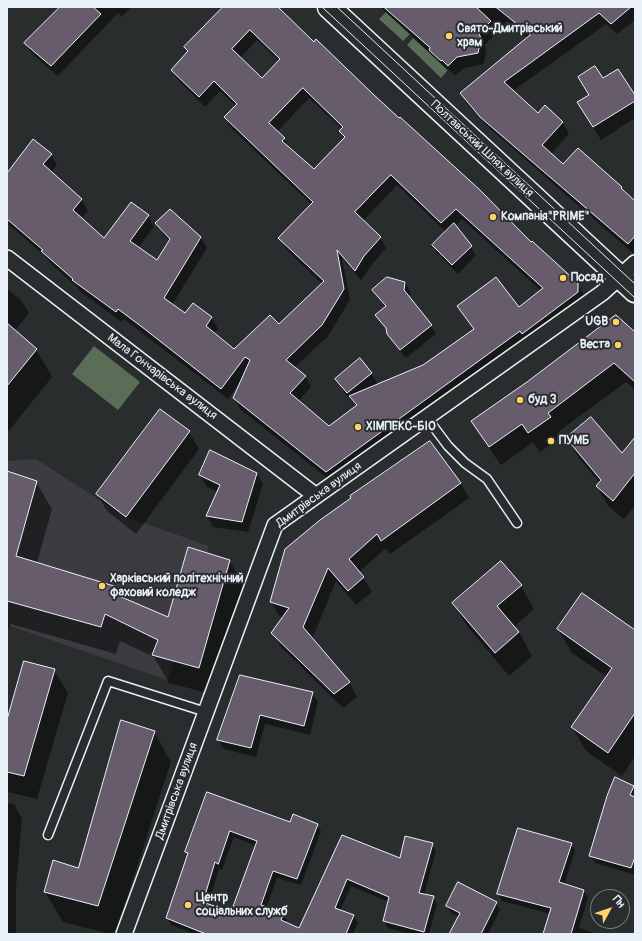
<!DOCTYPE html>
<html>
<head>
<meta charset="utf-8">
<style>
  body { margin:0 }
  #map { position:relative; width:642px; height:941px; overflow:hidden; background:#2a2d2e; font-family:Pangolin,sans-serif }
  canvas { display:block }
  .frame { position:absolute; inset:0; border:8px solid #e8f1f8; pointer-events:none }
  .north { position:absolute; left:590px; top:889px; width:40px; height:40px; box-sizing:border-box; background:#2a2d2e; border:1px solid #767b7f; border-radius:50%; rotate:50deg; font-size:11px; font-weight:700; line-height:16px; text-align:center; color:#e8f1f8 }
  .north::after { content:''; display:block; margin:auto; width:14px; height:18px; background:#ffd166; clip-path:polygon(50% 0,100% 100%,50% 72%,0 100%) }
</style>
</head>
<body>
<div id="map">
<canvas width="642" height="941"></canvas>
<div class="frame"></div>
<div class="north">Пн</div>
</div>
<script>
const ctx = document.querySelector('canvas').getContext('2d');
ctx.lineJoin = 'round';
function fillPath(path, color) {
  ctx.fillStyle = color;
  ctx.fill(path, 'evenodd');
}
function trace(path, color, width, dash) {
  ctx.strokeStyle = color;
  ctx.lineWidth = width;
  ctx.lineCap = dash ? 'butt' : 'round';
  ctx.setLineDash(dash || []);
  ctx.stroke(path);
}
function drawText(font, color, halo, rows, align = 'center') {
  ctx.font = font + ' Pangolin,sans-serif';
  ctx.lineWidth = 4;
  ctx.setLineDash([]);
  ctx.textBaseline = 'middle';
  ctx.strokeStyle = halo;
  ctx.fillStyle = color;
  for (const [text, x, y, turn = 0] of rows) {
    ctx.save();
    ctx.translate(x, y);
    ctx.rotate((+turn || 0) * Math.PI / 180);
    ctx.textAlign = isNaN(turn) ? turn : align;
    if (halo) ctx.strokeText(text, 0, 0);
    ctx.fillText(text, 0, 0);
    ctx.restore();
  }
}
fillPath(new Path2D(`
  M36,459L126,517L209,546L168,680L7,625V461Z`), '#3c3b40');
fillPath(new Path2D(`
  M386,12L410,34L403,41L379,19Z
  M413,38L448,70L441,78L407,45Z
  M94,346L140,382L118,410L72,374Z`), '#5a6d57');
fillPath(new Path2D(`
  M61,7H131L122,17L118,13L58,76L32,54L25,43Z
  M217,7H276L314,43L374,96L531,244L577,284L584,294L583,302L332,482L240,409L234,398L241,381L228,399L124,319L122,322L79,291L77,287L49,262L46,257L7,223V174L51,154L57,165L51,173L82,200L88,211L81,218L104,239L148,216L154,227L138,248L157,262L169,241L163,234L157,223L170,210L201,238L207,248L172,305L186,315L194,305L212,318L218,329L214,334L234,350L279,326L322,284L286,249L280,238L312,205L231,128L225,117L236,106L220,91L205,107L178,80L172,70L188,53L185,48L221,11ZM257,40L279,61L262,79L240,58ZM309,98L342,129L340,131L345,139L314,170L290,149L284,138L277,132ZM397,185L446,232L433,245L438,254L458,274L476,255L455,226L462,219L541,291L518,308L459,306L474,330L424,365L378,385L371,373L336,379L344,392L357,407L329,427L298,401L311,387L305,376L294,368L328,336L350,300L342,258L361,280L370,267L386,248L380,237L363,221Z
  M380,7H635V20L617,34L606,24L513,91L538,114L545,107L563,123L569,134L551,154L564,165L621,188L624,193L635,203V255L488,127L467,104L461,93L527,38L507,21L485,45L486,51L484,64L464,68L455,76L449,70L448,71L429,52Z
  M603,79L635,97V118L601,140L589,120L590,96Z
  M405,282L410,291L409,297L431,325L436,334L406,358L393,342L388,331L376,315L385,307L373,290Z
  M7,289L21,300L29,313L15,331L36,349L52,377L7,433Z
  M635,333V390L626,382L558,432L561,437L540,452L533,442L501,465L483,440L472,421Z
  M189,432L199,449L136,534L107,511L97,494Z
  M567,438L622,455L635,439V506L624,519L608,506L597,487L600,483L578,457Z
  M430,442L461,484L469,498L390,554L386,548L359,572L372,592L356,605L336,581L312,639L349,682L357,697L343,708L281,647L273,633L283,618L279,616L271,602Z
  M7,472L36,482L52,509L37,563L113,587L119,597L168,618L229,560L245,588L215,695L169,683L154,657L120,641L116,654L11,624L7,630Z
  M256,473L263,484L248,532L213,527L207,516L218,492L206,486L200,475Z
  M521,586L534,609L514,627L519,632L532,656L509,676L467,626L453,603Z
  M558,629L635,632V756L622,776L586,751L572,727L607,677L572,653Z
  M54,670L68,693L37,799L8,792L7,790V724Z
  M241,676L312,693L318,702L310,735L265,724L256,757L224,749L218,740Z
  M154,732L171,762L115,934H110L63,922L45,892L79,869Z
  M615,778L635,788V875L595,863L591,856Z
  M207,793L291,823L317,824L321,831L301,885L277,878L266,908L283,914L287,921L286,923L299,929L343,837L400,859L432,844L436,851L424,895L433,897L437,904L429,934H410L388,928L384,921L389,902L351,886L340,911L354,916L358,923L353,934H194L171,925L167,918L188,855L186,852ZM234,837L256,846L232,913L208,904L219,869L222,870Z
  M7,803L14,804L22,819L16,887V934H7Z
  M571,844L575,851L564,885L584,891L588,898L579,928L596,934H544L551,914L502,901L498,894ZM582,895H584L573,930H571Z
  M496,903L500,910L488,934H450L459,917L451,913L447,906Z`), '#0007');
const building = new Path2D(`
  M60,7H93L101,14L51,66L24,43Z
  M223,7H278L314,42L316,39L374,95L399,118L400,117L480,190L531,242L532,241L578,283V292L522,334L520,331L326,472L233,398L250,360L245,357L221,389L142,327L118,309L116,312L72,280L73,279L41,251L43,250L7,219V173L33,139L52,154L43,164L82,199L73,210L104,238L131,202L149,215L130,241L157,260L170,239L155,223L170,209L201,237L164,298L185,313L193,303L212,317L206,326L234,349L270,315L279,324L324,281L278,238L313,202L224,117L237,104L214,81L199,97L171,70L188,51L184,47ZM250,30L280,59L262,78L232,49ZM303,88L343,127L339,131L345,137L314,169L282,141L285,138L269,123ZM391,175L441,223L456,209L543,288L519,307L496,277L457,306L474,329L423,365L349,396L357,405L329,426L290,393L306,376L286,360L322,325L344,289L337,250L355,271L364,256L381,237L355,212Z
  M384,7H476L491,21L479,33L481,39L478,53L457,57L448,66L442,60L441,61L429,50L430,48Z
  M496,7H631L611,24L599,13L504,82L538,113L545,105L563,122L542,145L563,164L578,148L622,187L621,188L635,201V236L628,244L480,117L460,93L530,35Z
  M595,66L603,78L618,69L635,95V101L593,127L577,102L589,95L578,77Z
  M454,223L472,246L452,265L432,245Z
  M387,277L405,282L404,290L432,325L400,350L387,334L386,328L375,315L386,306L372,290Z
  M616,315L635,332V382L614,363L548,413L551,417L528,433L522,424L489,447L471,421L527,382Z
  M7,323L37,349L7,386Z
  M360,358L372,373L347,393L335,379Z
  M160,409L190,431L126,517L96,494Z
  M591,417L622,453L635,437V473L613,501L596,486L601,480L566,438Z
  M430,441L461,483L381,541L377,534L349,559L364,577L348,591L328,568L303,627L350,682L334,694L271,633L289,608L270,602L285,549L320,520L351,498L350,496Z
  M210,450L257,473L242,522L206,516L220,485L199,475Z
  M7,471L37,481L16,556L114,586L112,593L168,617L188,547L230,560L199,668L152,655L158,640L105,614L101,627L7,601Z
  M501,561L522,585L497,606L519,632L495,653L452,603Z
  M582,593L635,630V713L608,753L571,727L612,668L557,629Z
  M24,661L55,669L24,776L7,772V720Z
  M240,675L313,692L304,726L260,715L251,748L217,740Z
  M121,720L155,731L98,906L44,892L53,860L78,868Z
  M615,777L634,786L630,795L635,797V857L631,868L589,856L607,796Z
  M207,792L290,822L293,814L318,824L297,879L273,871L261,905L284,913L281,920L299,928L342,835L400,858L405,836L433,843L419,893L434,896L424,932L383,921L389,897L347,879L335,908L354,915L346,934H206L166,918L188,853L185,852ZM230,831L257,841L231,912L203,902L215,862L218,864Z
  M518,828L572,843L559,882L584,890L571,934H543L551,908L497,894Z
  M458,882L497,902L481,934H449L460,913L446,906Z`);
fillPath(building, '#675c6b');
trace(building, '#e8f1f8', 1);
const service = new Path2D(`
  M427,418L448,446L465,463L487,479L517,523
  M48,835L108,681L206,712`);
const minor = new Path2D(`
  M7,258L316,496
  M124,934L275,525L602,293L635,263`);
const primary = new Path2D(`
  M329,7L635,291`);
trace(service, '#e8f1f8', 11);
trace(minor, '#e8f1f8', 18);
trace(primary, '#e8f1f8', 25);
trace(service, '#2a2d2e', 8);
trace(minor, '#2a2d2e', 15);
trace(primary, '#2a2d2e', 22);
trace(new Path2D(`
  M322,7L635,298
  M337,7L635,284`), '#e8f1f8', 1);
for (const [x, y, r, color] of [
  [449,36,4,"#ffd166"],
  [493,217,4,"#ffd166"],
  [563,278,4,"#ffd166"],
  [616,322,4,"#ffd166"],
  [618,345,4,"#ffd166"],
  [520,400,4,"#ffd166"],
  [358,427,4,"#ffd166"],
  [551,441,4,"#ffd166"],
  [102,586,4,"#ffd166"],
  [188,905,4,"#ffd166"]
]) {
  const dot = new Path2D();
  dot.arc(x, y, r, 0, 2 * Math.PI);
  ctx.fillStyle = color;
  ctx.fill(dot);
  trace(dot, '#2a2d2e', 1.5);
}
drawText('bold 12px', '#e8f1f8', '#2a2d2e', [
  ["Свято-Дмитрівський",457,29],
  ["храм",457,43],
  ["Компанія\"PRIME\"",501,217],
  ["Посад",571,278],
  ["UGB",608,322,"right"],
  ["Веста",610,345,"right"],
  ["буд 3",528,400],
  ["ХІМПЕКС-БІО",366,427],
  ["ПУМБ",559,441],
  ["Харківський політехнічний",110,579],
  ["фаховий коледж",110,593],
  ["Центр",196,898],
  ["соціальних служб",196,912]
], 'left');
drawText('12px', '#e8f1f8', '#2a2d2e', [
  ["Полтавський Шлях вулиця",482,149,43],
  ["Мала Гончарівська вулиця",162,377,37],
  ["Дмитрівська вулиця",319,495,-36],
  ["Дмитрівська вулиця",177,791,-70]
]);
</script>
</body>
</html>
